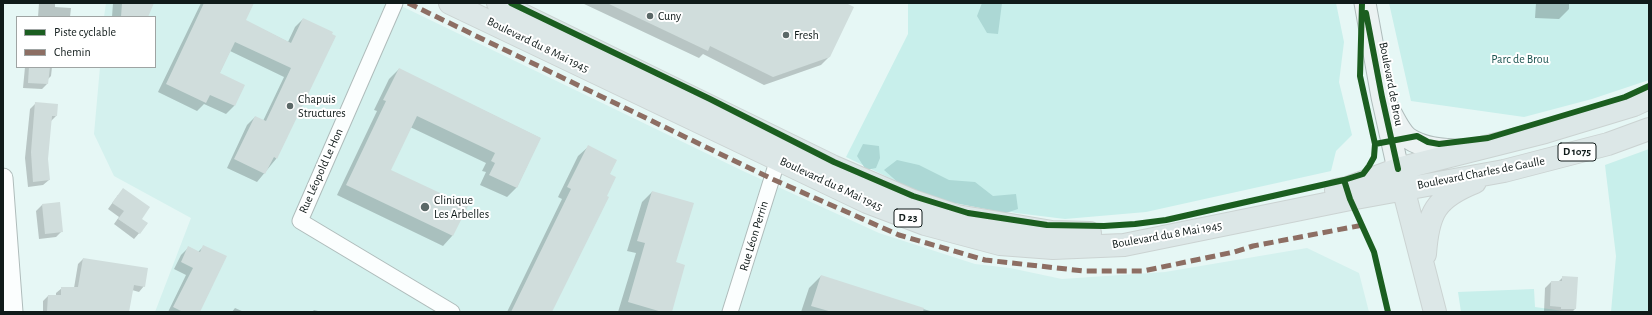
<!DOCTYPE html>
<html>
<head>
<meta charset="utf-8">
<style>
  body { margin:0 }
  #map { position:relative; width:1652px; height:315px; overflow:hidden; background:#e6f7f5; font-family:"Alegreya Sans",sans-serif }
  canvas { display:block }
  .frame { position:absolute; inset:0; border:4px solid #101b1a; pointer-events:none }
  .legend { position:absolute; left:16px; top:16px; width:140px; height:52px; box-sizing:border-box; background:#fff; border:1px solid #9fa4a3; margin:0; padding:5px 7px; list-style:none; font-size:12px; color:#101b1a }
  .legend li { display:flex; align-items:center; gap:8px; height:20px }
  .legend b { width:20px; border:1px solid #9fa4a3 }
</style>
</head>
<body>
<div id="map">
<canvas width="1652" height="315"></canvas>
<div class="frame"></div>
<ul class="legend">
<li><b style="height:5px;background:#1b5e20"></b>Piste cyclable</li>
<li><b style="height:5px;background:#8d6e63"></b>Chemin</li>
</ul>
</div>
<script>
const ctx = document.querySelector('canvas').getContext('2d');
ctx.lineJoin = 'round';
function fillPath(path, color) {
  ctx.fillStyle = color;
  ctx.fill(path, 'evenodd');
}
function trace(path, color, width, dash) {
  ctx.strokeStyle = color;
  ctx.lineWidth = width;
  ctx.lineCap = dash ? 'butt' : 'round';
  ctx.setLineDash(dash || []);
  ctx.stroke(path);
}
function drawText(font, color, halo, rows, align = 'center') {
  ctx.font = font + ' "Alegreya Sans",sans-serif';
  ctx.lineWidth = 4;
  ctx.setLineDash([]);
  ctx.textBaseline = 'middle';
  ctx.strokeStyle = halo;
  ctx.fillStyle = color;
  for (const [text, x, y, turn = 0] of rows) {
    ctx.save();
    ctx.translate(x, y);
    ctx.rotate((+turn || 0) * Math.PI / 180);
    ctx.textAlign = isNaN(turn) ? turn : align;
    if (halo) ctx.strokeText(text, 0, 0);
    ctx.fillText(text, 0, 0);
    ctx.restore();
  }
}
fillPath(new Path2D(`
  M106,3H395L743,171L879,233L975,264L1010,268L1062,279L1165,272L1307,248L1359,273L1369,312H155L191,218L114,176L94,134L100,67H155V17H104Z`), '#d4f1ee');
fillPath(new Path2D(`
  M908,3H1336L1344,42L1339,82L1352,135L1336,151L1331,171L1146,212L1065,219L1016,213L956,199L900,183L846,157L908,34Z
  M1389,3H1649V80L1592,99L1524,117L1411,101Z
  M1649,149V312H1611L1616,256L1605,165Z
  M1534,289L1535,307L1570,312H1461L1458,292Z`), '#c8efeb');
fillPath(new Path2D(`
  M982,3H1002L998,34L987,33L977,16Z
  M863,144L879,146L880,158L876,168L866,170L857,156Z
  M897,160L919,165L949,180L975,182L993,196L1016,194L1018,209L1006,213L939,200L901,185L884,170Z`), '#acd8d5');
fillPath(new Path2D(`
  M39,3H55V7L71,8L70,17H38Z
  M113,3H153L147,17H112Z
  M201,3H253L244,20L288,42L295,27L303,19L276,159L257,182L227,168L247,125L255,117L263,121L284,77L230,51L219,74L243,85L234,106L226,114L204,104L197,111L158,92Z
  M582,3H844L829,57L821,65L764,85L703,54L699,58Z
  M1536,3H1569V9L1559,19L1535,18Z
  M25,67H52L51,76L48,79L47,84L42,89L23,88Z
  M399,69L540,138L517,187L507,197L480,185L486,172L482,171L486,163L410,127L389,170L467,207L452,236L443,246L337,195L377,111L374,110L389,79Z
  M36,103L57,105L56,116L50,122L47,159L49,180L43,185L28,187L25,158L30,109Z
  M588,147L551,312H507L562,199L558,197L578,156Z
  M652,192L675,263L671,312H618L636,253L627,251L642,202Z
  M118,195L141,219L147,224L134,239L114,224L119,217L108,209Z
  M59,204L62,231L56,237L39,239L36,211L42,205Z
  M204,246L199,312H168L186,275L174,269L181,255L189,247L198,252Z
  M83,259L144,286L139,292L132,290L128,312H43V301L48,296H56V293L62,288H74L78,264Z
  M821,276L897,302L934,312H801L809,288Z
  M1563,277L1575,309L1572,312H1544L1545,288L1551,282H1558Z
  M235,308L244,312H232Z
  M314,310L322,312H312Z`), '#0003');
fillPath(new Path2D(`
  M122,3H154L148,17H121Z
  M204,3H254L246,20L291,43L303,18L333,32L332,34L336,36L277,159L274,157L265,174L234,159L255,116L266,121L291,68L235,42L220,73L245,85L235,106L210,95L206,103L166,84Z
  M607,3H846L854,7L830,57L773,77L710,46L708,51Z
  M29,67H50L48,84L28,83Z
  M399,68L541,138L517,188L489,175L495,163L491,161L495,153L417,116L391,170L468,206L453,236L346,185L386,101L383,100Z
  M35,102L58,104L57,116H52L48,159L50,180L33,182L31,152Z
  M588,145L617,160L610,174L616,177L607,196L609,197L552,312H511L571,189L567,187Z
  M123,188L150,207L142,219L148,223L140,234L118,219L124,211L112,203Z
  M652,191L694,203L676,262L685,265L672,312H662L628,302L645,243L637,241Z
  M60,202L63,232L45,234L42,204Z
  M203,245L227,256L200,312H183L173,307L193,268L181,262L188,246L200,252Z
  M83,258L148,268L145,287L134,285L129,312H47L48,295H61V287H78Z
  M821,275L924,308L923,312H832L811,306Z
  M1562,276L1578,277L1576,309H1561V307L1550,306L1551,281H1562Z`), '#d0dddc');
const minor = new Path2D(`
  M395,3L300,221L452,312
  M730,312L778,159`);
const tertiary = new Path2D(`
  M3,178L13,312`);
const secondary = new Path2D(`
  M1365,3L1382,97L1398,169
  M1389,109C1393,117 1401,133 1408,138C1424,149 1446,150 1464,150`);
const primary = new Path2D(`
  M450,3L867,202L925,224L1000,244L1053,248L1124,245L1350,199L1504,171L1608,144L1649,129
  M498,3L832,166L913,201L957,216L993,222L1052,232L1090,233
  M1400,176L1435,312
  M1336,190L1347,188L1398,169L1545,132L1634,105L1649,98
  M1425,254C1428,213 1435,198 1475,182`);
trace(minor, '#afbcbb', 17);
trace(tertiary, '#afbcbb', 21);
trace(secondary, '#afbcbb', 23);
trace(primary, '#cbd3d2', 24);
trace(minor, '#fbfefe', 15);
trace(tertiary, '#fbfefe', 19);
trace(secondary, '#ebf2f2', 21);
trace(primary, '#dce7e7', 22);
trace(new Path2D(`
  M408,3L772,179L899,235L985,260L1084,271H1143L1234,252L1253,246L1363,225`), '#8d6e63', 5, [10, 5]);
trace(new Path2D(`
  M511,3L710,99L834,162L913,196L968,213L1047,225L1104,226L1135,224L1166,220L1344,180L1363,174L1369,166L1374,157L1375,144L1360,76L1362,3
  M1366,13L1382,97L1398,169
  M1375,144L1417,136L1428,142L1439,144L1488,138L1625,97L1649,86
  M1344,180L1350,199L1374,252L1388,312`), '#1b5e20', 6);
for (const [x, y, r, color] of [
  [650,16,4,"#5b6867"],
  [786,35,4,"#5b6867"],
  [290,106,4,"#5b6867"],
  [425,207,5,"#5b6867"]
]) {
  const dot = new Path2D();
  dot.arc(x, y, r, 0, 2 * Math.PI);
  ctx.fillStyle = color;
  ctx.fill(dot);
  trace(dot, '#fff', 1.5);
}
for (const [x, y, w] of [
  [1577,152,38],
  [908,218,28]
]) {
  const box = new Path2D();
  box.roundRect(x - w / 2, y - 9, w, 18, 3);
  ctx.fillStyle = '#fff';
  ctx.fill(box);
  trace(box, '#101b1a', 1);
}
drawText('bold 11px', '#101b1a', null, [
  ["D 1075",1577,152],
  ["D 23",908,218]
]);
drawText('12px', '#101b1a', '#fff', [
  ["Cuny",658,16],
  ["Fresh",794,35],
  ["Chapuis",298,99],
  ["Structures",298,113],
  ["Clinique",434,200],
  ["Les Arbelles",434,214]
], 'left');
drawText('12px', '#101b1a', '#fff', [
  ["Boulevard du 8 Mai 1945",538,45,26],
  ["Boulevard de Brou",1391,84,79],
  ["Rue Léopold Le Hon",321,171,-66],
  ["Boulevard Charles de Gaulle",1481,173,-11],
  ["Boulevard du 8 Mai 1945",831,184,25],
  ["Boulevard du 8 Mai 1945",1167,235,-10],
  ["Rue Léon Perrin",754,236,-73]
]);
drawText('12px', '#1e5653', '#fff', [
  ["Parc de Brou",1520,59]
]);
</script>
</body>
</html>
